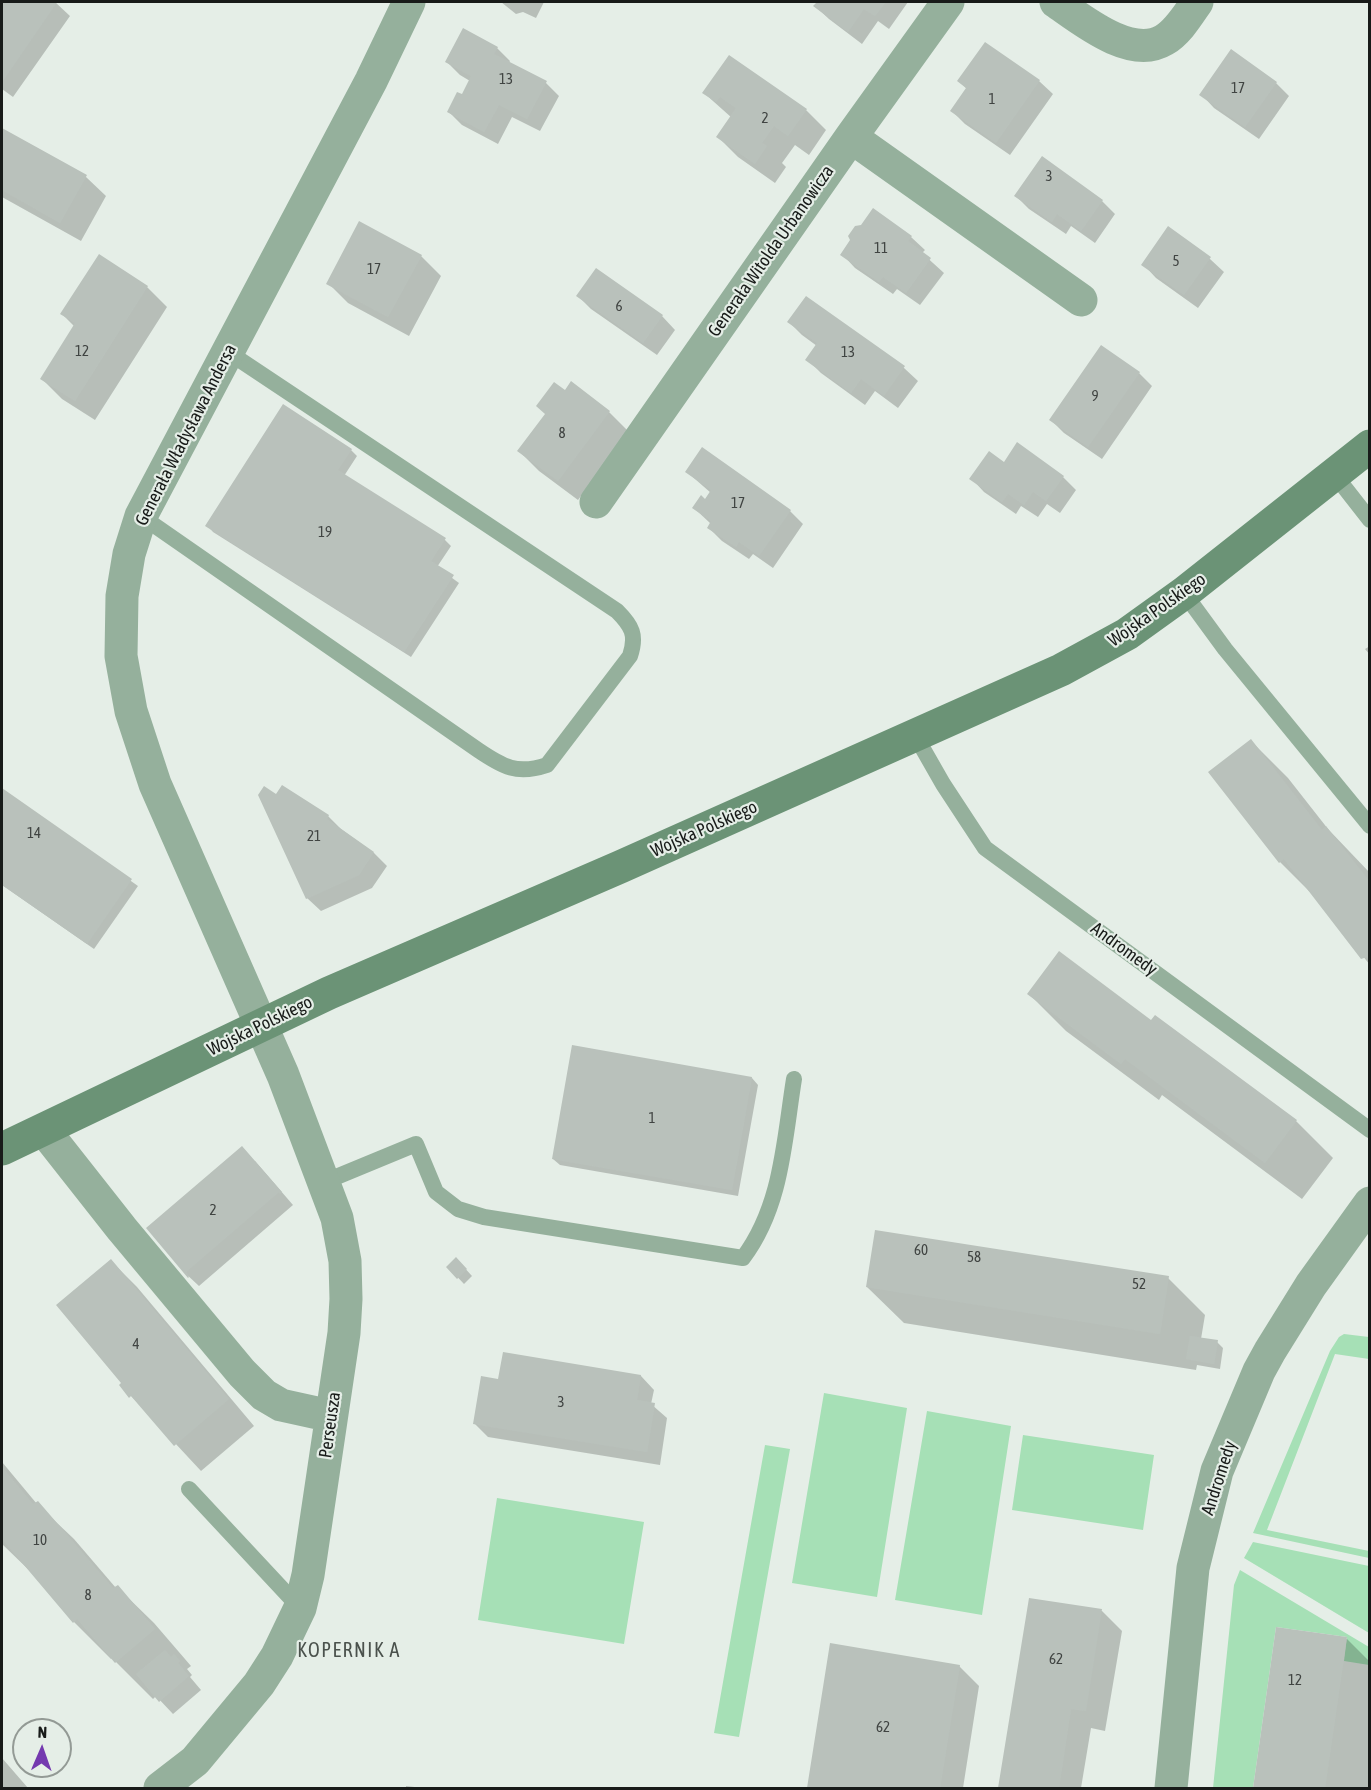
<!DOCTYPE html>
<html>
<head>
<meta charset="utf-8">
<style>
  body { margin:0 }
  #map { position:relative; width:1371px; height:1790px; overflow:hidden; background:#e5eee7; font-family:"Asap Condensed",sans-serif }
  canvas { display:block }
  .frame { position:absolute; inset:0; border:3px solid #181b19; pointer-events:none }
  .north { position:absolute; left:12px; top:1718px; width:60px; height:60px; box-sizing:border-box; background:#e5eee7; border:2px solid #939a95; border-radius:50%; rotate:2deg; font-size:16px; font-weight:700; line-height:24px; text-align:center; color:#181b19 }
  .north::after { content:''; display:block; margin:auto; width:21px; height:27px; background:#7439af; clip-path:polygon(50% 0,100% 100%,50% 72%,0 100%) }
</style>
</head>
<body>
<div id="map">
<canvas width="1371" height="1790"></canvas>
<div class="frame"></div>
<div class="north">N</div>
</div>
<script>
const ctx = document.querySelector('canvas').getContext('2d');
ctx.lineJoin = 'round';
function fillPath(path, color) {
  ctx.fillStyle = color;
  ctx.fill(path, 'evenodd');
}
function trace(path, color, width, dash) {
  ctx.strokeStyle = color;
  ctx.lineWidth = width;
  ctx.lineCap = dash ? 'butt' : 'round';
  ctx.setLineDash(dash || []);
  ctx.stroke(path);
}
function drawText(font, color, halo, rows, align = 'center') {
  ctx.font = font + ' "Asap Condensed",sans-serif';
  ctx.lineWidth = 4.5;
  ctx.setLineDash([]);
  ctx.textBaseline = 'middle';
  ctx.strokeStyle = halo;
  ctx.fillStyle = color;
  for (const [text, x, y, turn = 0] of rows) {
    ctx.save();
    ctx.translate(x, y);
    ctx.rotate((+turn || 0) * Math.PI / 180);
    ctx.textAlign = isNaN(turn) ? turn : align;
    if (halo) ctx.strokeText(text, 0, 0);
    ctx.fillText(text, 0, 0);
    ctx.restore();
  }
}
fillPath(new Path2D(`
  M1344,1334L1369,1337V1359L1335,1354L1267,1530L1369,1551V1558L1253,1533L1330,1351L1339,1337Z
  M824,1393L907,1408L877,1597L792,1583Z
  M927,1411L1011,1426L982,1615L895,1600Z
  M1023,1435L1154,1455L1143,1530L1012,1510Z
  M765,1445L790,1449L739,1737L714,1733Z
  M497,1498L644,1522L624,1644L478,1620Z
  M1253,1542L1369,1566V1633L1244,1558Z
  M1240,1570L1369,1647V1665L1344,1661L1347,1637L1276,1627L1253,1788H1213L1234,1585Z`), '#a6e0b6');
fillPath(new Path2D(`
  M2,2H55L70,16L13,97L2,89Z
  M501,2H544L536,18L523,12L516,14Z
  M818,2H908L889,29L878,21L862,44L829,19L815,6Z
  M985,44L1039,81L1053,94L1010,155L965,124L952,111L967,89L959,81Z
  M497,48L510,61L509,63L546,83L559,96L540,131L512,117L498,144L462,125L449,112L462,96L470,81L460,75L447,62Z
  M729,57L806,110L826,130L809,155L795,145L782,163L786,167L775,183L738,157L718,137L732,118L704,93Z
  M1276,83L1289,96L1259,139L1214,108L1201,94Z
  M2,131L86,177L106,196L81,241L2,197Z
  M1016,196L1102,201L1115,214L1095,243L1071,226L1066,234L1029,209Z
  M874,210L911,237L925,250L922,253L944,273L920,305L897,289L893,294L855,268L842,254Z
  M1168,229L1210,259L1224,272L1198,308L1156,278L1143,264Z
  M99,256L147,287L167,307L95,420L62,399L42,379L75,327L62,314Z
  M421,256L441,276L409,336L348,303L328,283Z
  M578,296L662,316L675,330L657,355L591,309Z
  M807,298L904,368L918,381L898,408L875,391L865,405L821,373L807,359L817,346L802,335L789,322Z
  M1139,373L1152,386L1102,459L1064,433L1051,420Z
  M565,392L609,412L629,432L578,500L539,471L519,451Z
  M351,450L357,456L344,476L445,540L451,546L437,567L459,583L411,657L213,532L207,525Z
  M1004,464L1063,477L1076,490L1060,513L1047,504L1038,517L1021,506L1016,514L984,492L971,478Z
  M687,472L790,511L803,524L773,568L753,554L749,559L722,541L709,528L711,524L694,508L706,501L711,493Z
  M1370,646V655L1365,649Z
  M1251,741L1288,778L1328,829L1370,873V965L1317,899L1280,862Z
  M2,790L138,886L94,949L2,885Z
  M277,796L328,816L341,829L374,853L387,866L372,888L321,911L307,898Z
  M1029,994L1152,1022L1296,1121L1333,1158L1302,1199L1162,1095L1159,1100L1066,1031Z
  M752,1078L758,1085L738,1196L560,1165L553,1159Z
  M255,1161L293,1205L199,1286L185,1273Z
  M111,1261L137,1287L254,1426L201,1471L121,1385L123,1383Z
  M462,1265L472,1276L464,1284L448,1267Z
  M1168,1278L1205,1315L1201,1339L1217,1342L1223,1348L1220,1369L1197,1365L1196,1370L904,1323L867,1287Z
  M641,1376L654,1390L651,1404L667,1418L660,1465L488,1437L475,1424L500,1381Z
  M2,1462L37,1504L74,1539L116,1588L117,1587L154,1623L191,1666L187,1669L192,1675L190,1677L201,1690L173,1714L156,1696L153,1699L112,1658L111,1659L74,1622L32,1573L2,1544Z
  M1030,1599L1102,1611L1122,1631L1105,1731L1091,1728L1081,1788H1000Z
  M1277,1628L1347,1639L1370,1662V1788H1254Z
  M831,1645L959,1666L979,1686L963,1788H808Z
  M2,1758L28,1788H2Z
  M406,1786L423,1788H406Z`), '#0003');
fillPath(new Path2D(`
  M2,2H57L2,82Z
  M817,2H886L875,16L864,9L848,32L813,6Z
  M463,28L498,47L494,54L547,81L527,119L499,105L484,132L447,112L457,92L462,94L471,76L445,62Z
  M985,42L1040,80L996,143L950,111L966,88L957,81Z
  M1231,49L1277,82L1245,127L1199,95Z
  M729,55L807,109L788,136L774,126L762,143L767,146L755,164L716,137L736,108L720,97L716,102L702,93Z
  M2,128L87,175L60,223L2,190Z
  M1042,156L1103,200L1081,231L1057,214L1052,222L1014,196Z
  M873,208L912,236L908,241L931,258L906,293L883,277L879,282L840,255L850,240L848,236L855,226L861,225Z
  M359,221L422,255L388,317L326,284Z
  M1168,226L1211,257L1184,295L1141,265Z
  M99,254L148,286L75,401L40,379L75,323L60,314Z
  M596,268L663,315L643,343L576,296Z
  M806,296L905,366L884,396L861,379L851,393L805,360L817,343L787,322Z
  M1101,345L1140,372L1088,447L1049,420Z
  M571,381L610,411L558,481L517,451L545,414L536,406L554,382L565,390Z
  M283,404L352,449L338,470L446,538L431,561L454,575L404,652L205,526Z
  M1017,442L1064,476L1046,501L1033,492L1024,505L1008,494L1002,502L969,479L989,451L1004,462Z
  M702,447L791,510L759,556L739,542L736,547L707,528L711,521L692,508L701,495L705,499L711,490L685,472Z
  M1251,739L1322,830L1326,826L1370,882V960L1367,957L1361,959L1284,859L1279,863L1208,772Z
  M282,785L329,815L327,819L374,852L359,875L306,899L258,795L264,786L276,794Z
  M2,788L132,879L87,944L2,885Z
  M1059,951L1151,1020L1155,1015L1297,1120L1265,1163L1125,1059L1121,1064L1027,994Z
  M572,1045L752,1077L732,1190L552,1159Z
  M242,1146L282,1192L280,1194L279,1192L186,1272L189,1277L188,1278L146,1228Z
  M875,1230L1169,1276L1160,1334L866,1287Z
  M456,1257L467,1269L457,1279L446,1267Z
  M111,1259L229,1399L174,1446L131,1396L129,1398L119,1385L121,1383L56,1305Z
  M1190,1336L1218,1340L1214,1364L1186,1359Z
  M503,1352L641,1375L637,1400L655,1403L647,1452L473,1424L481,1376L498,1379Z
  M2,1467L33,1504L38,1501L113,1588L118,1585L155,1629L115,1663L77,1619L73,1623L2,1539Z
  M1029,1598L1102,1609L1086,1711L1071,1709L1059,1788H998Z
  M1276,1627L1347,1637L1325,1788H1253Z
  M830,1643L960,1665L940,1788H807Z
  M165,1650L171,1657L174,1654L180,1661L178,1663L189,1676L159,1702L136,1674Z`), '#b9c1bb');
trace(new Path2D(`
  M1334,474L1370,520
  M141,516L478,750C503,767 517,775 547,765L630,656C637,635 632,626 617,611L228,352
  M1184,593L1225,649L1370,826
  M915,735L943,784L985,848L1370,1130
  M324,1182L416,1144L436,1192L458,1209L484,1217L743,1258C782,1206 784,1141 794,1079
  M189,1489L300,1608`), '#95b09c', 16);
trace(new Path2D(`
  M1056,2C1082,20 1131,60 1164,40C1178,32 1188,15 1197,2
  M851,137L1081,300
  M596,502L851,137L948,2
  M44,1130L122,1229L242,1373L264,1395L281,1405L331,1416
  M160,1788L195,1761L259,1684L277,1656L300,1608L308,1575L344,1333L346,1299L345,1261L337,1218L283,1075L155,784L131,711L121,656L122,596L129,554L141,516L371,81L409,2
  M1171,1788L1193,1568L1217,1471L1259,1371L1270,1351L1311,1285L1370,1203`), '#95b09c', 33);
trace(new Path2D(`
  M2,1149L329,993L620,867L1061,670L1127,634L1184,593L1370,446`), '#6b9376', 33);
drawText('15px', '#404442', null, [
  ["13",506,79],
  ["17",1238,88],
  ["1",992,99],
  ["2",765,118],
  ["3",1049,176],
  ["11",881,248],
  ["5",1176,261],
  ["17",374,269],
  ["6",619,306],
  ["12",82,351],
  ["13",848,352],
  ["9",1095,396],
  ["8",562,433],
  ["17",738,503],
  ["19",325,532],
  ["14",34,833],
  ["21",314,836],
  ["1",652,1118],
  ["2",213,1210],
  ["60",921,1250],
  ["58",974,1257],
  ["52",1139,1284],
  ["4",136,1344],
  ["3",561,1402],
  ["10",40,1540],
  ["8",88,1595],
  ["62",1056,1659],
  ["12",1295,1680],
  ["62",883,1727]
]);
drawText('18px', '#181b19', '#e5eee7', [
  ["Generała Witolda Urbanowicza",771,251,-55],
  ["Generała Władysława Andersa",186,435,-63],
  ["Wojska Polskiego",1157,610,-35],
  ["Wojska Polskiego",704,829,-24],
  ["Andromedy",1124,949,36],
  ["Wojska Polskiego",260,1026,-26],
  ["Perseusza",330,1425,-82],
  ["Andromedy",1219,1478,-72]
]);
ctx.letterSpacing = '1.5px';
drawText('20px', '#4b524d', '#e5eee7', [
  ["KOPERNIK A",349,1651]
]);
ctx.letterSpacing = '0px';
</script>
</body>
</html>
